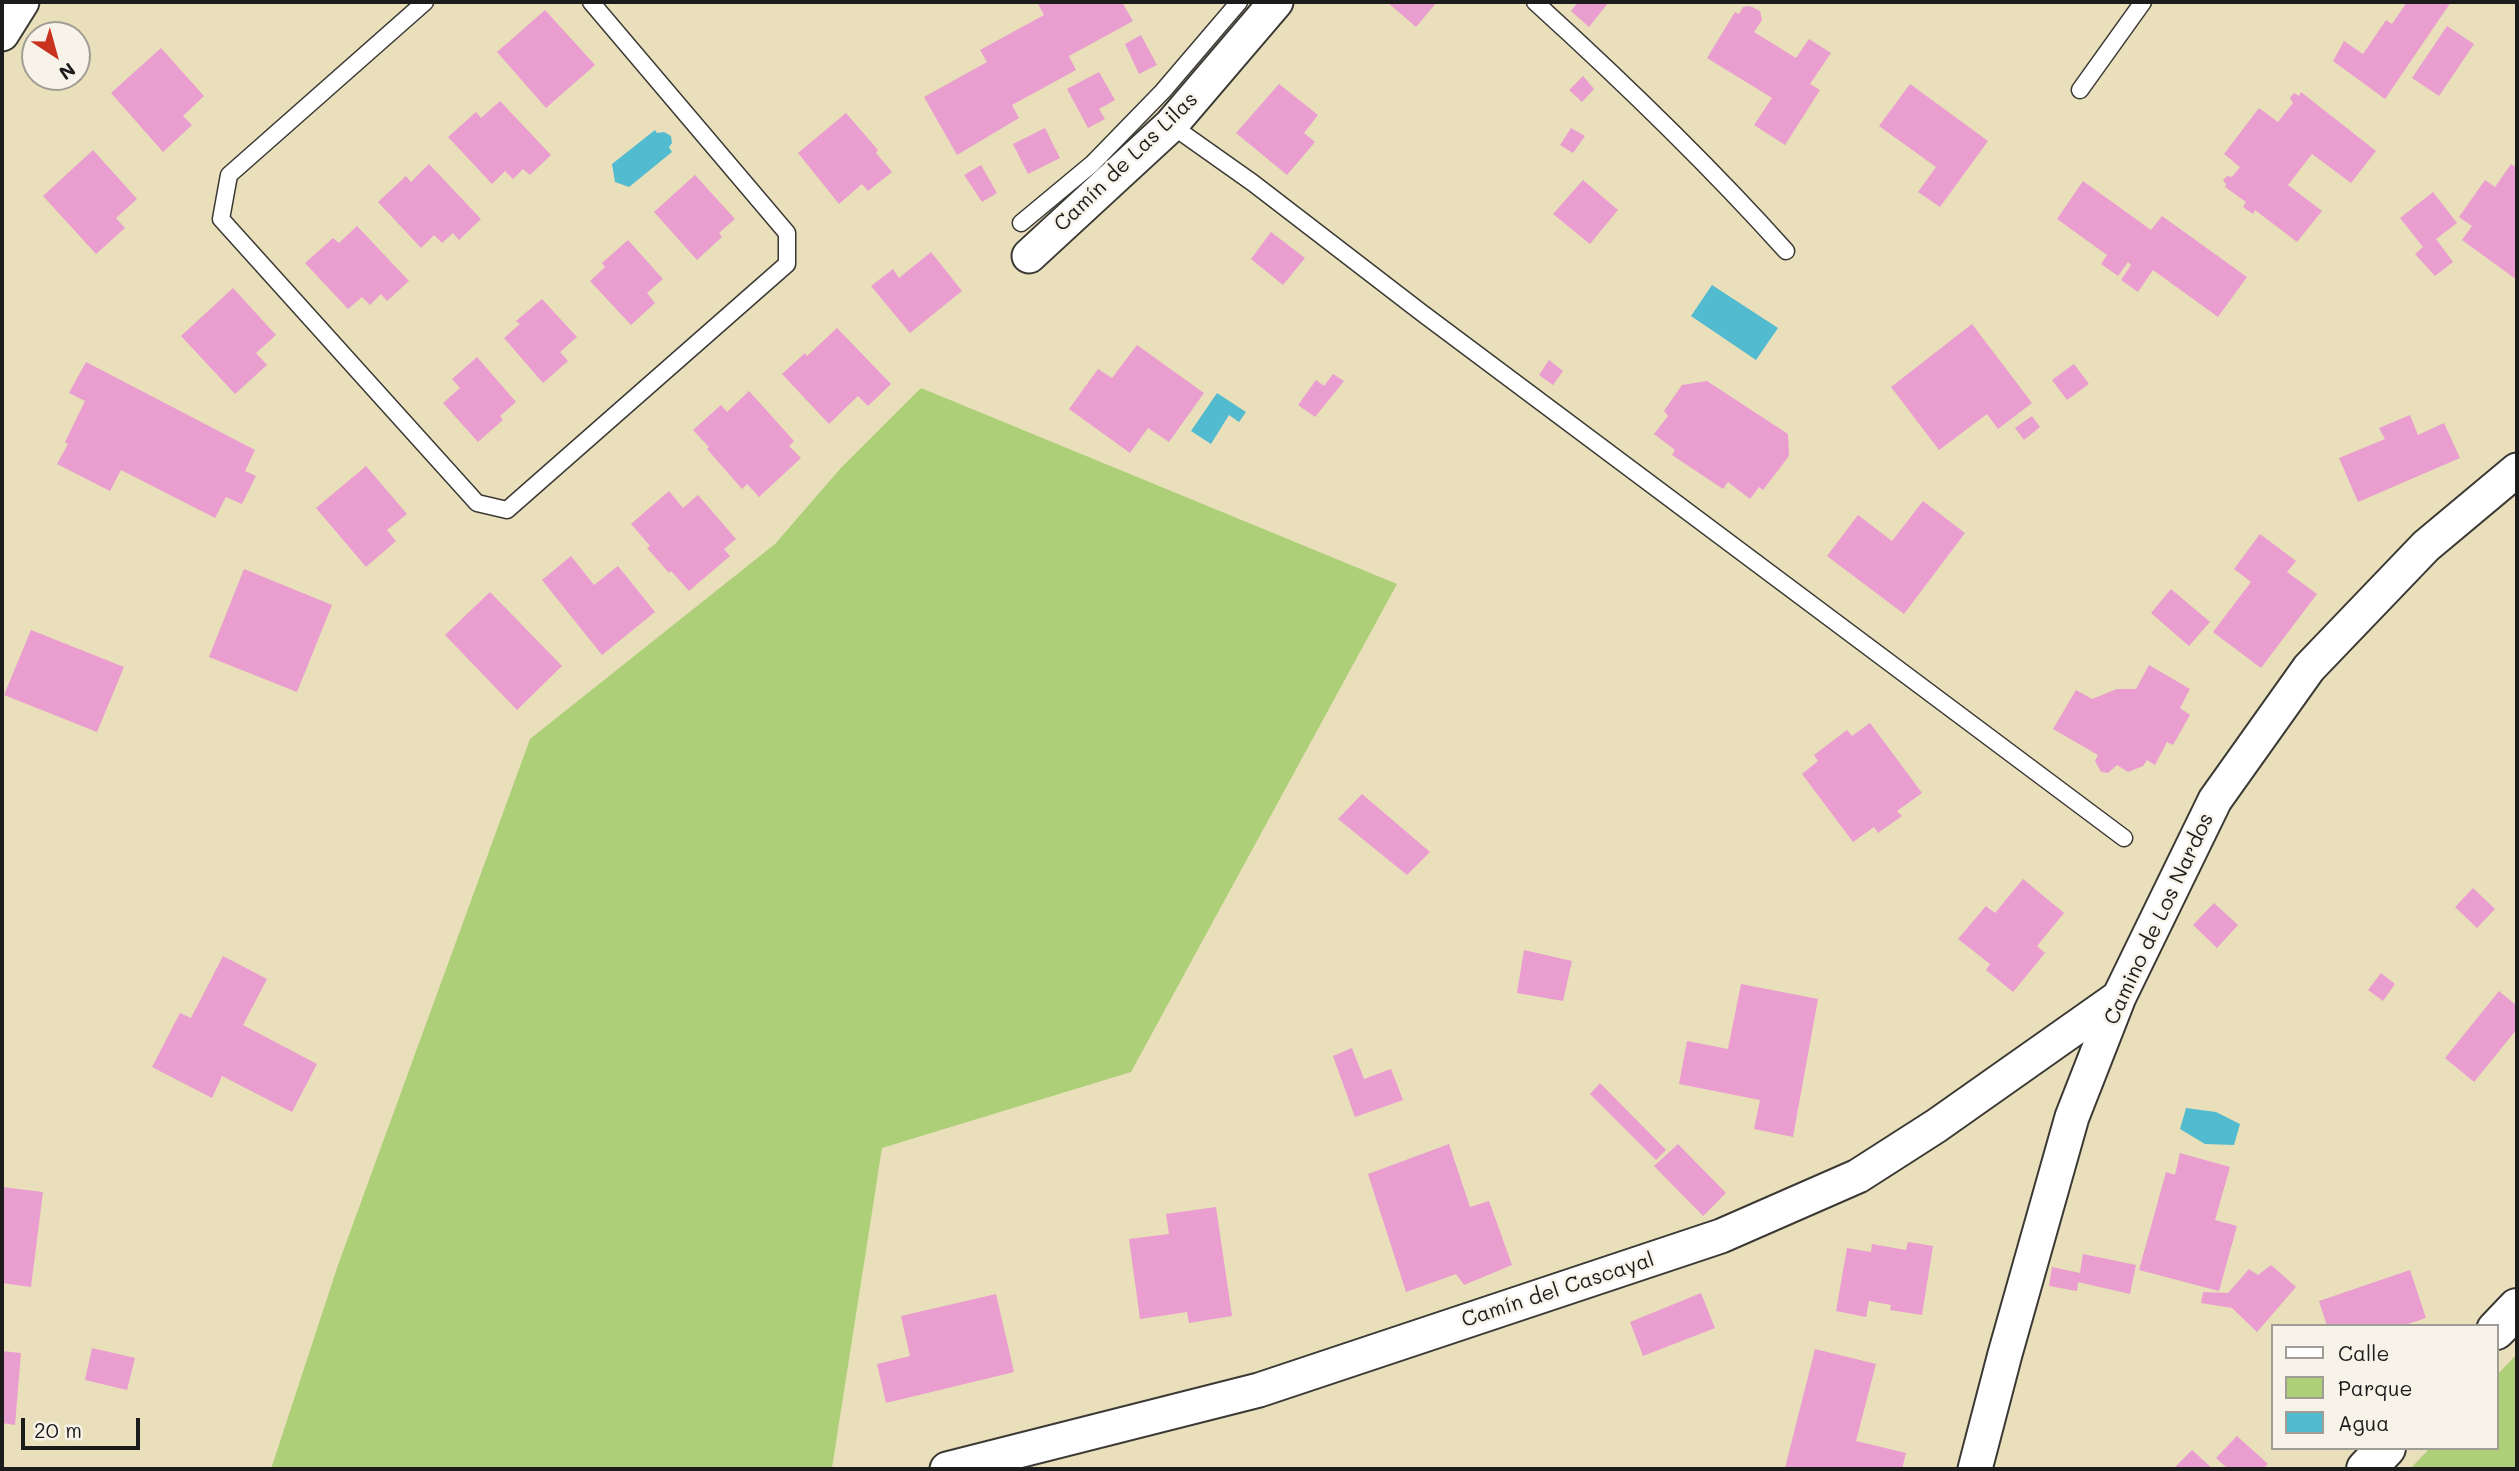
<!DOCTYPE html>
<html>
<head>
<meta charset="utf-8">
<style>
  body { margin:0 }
  #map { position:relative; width:2519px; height:1471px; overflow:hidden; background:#e9dfbb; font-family:Mali,sans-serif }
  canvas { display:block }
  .frame { position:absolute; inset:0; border:4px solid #1c1c1c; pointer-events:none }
  .legend { position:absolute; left:2271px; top:1324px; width:228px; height:126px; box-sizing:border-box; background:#f7f3e8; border:2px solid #9f9d96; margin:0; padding:9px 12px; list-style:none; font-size:21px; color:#1c1c1c }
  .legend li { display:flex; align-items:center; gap:14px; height:35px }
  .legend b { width:35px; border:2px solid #9f9d96 }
  .north { position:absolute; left:21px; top:21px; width:70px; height:70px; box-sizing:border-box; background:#f7f3e8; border:2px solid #9f9d96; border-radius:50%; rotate:144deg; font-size:19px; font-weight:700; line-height:28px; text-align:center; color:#1c1c1c }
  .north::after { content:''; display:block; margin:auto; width:24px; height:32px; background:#c8321e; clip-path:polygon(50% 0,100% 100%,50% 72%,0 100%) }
  .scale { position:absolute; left:21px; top:1418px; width:119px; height:32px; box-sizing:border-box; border:4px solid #1c1c1c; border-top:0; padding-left:9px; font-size:21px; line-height:24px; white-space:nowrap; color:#1c1c1c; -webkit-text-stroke:5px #f7f3e8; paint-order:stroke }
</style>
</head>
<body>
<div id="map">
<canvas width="2519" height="1471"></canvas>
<div class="frame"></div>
<ul class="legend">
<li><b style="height:9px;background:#fff"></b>Calle</li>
<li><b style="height:19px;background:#accf78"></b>Parque</li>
<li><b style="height:19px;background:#52bbcf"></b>Agua</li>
</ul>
<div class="north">N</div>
<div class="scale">20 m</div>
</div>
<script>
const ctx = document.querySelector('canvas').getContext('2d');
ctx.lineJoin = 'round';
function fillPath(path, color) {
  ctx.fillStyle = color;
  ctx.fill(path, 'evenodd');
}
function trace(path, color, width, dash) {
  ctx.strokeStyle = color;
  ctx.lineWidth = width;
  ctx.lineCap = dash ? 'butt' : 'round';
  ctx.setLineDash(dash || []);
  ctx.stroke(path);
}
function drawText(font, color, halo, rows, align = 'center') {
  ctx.font = font + ' Mali,sans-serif';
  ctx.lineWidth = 5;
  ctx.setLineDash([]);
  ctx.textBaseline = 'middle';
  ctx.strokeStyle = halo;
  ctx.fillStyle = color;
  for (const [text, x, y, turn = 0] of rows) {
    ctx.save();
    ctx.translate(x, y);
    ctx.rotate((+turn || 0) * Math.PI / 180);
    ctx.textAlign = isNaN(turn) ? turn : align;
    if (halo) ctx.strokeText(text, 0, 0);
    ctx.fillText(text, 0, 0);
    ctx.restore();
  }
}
fillPath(new Path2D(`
  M921,388L1397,584L1131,1072L882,1148L832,1468L271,1469L338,1265L530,739L775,544L840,469Z
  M2517,1354V1469H2410L2430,1448H2496V1376Z`), '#accf78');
fillPath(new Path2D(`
  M655,130L657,133L664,132L671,136L672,143L669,147L672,152L629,187L615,182L612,164Z
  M1712,285L1778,328L1756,360L1691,316Z
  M1217,393L1246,412L1239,422L1229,415L1211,444L1191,431Z
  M2186,1108L2216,1112L2240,1124L2234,1145L2205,1144L2180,1129Z`), '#52bbcf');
fillPath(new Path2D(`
  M1037,2H1122L1133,21L1069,56L1076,70L1012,105L1019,118L957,155L924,97L987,62L980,50L1044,15Z
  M1387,2H1437L1416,27Z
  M1578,2H1609L1589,27L1571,11Z
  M2407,2H2451L2385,99L2333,61L2344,41L2363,54L2386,20L2392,24Z
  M1750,6L1760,11L1762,20L1754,32L1796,58L1809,39L1831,53L1810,84L1820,90L1785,145L1754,125L1772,98L1707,58L1735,12L1739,14L1743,7Z
  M545,10L595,65L546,108L497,52Z
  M2447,26L2474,44L2439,96L2412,78Z
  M1141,35L1157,65L1139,74L1125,44Z
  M161,48L204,96L183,116L192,125L163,152L111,93Z
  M1099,72L1115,100L1099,109L1105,119L1088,128L1067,89Z
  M1583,76L1594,89L1582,102L1569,90Z
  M1279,84L1318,115L1304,133L1315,142L1287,175L1236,133Z
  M1910,84L1988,141L1940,207L1918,192L1936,167L1879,126Z
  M2301,92L2376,151L2351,183L2312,154L2288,185L2322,211L2297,242L2255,210L2253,214L2243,207L2246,202L2225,187L2226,184L2223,180L2227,176L2232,177L2240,167L2224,154L2259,108L2278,122L2293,103L2290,98L2294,93L2299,96Z
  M500,101L551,155L530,175L523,169L513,179L505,171L492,184L448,137L476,112L481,118Z
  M846,113L878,150L876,153L892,172L868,191L862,184L839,204L798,153Z
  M1045,128L1060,158L1028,174L1013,144Z
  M1571,128L1585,136L1573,153L1560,145Z
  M93,150L137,199L116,218L125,228L96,254L43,196Z
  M429,164L481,219L459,240L453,233L442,243L434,235L421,248L378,202L406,176L411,182Z
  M2511,164L2517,168V280L2462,240L2472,226L2459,217L2485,180L2495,187Z
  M981,165L997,193L982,202L964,175Z
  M695,175L735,219L719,233L722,237L697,260L654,212Z
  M1583,180L1618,210L1590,244L1553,214Z
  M2083,181L2151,230L2162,216L2247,277L2218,317L2153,270L2138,292L2121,280L2131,265L2128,262L2118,276L2101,264L2107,255L2057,219Z
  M2433,192L2457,223L2436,239L2453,262L2435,276L2415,254L2423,247L2400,218Z
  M357,226L409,281L387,301L381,294L370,305L362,297L348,309L305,263L333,238L339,243Z
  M1271,232L1305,258L1283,285L1251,259Z
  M628,240L663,279L647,293L655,303L631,325L590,281L605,267L602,263Z
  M931,252L962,291L910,333L871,286L893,269L899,278Z
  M233,288L276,335L256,353L267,365L235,394L181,336Z
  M542,299L577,337L560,352L568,361L543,383L504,338L520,324L516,321Z
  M1972,324L2032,403L1998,429L1987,414L1939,450L1891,387Z
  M837,328L891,384L868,406L858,396L829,424L782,374L805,353L807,356Z
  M1137,345L1204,393L1169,442L1148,428L1130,453L1069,409L1098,369L1112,378Z
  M477,357L516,402L500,416L503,420L478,442L443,403L460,388L452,379Z
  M1549,360L1563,371L1553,385L1539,375Z
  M86,362L255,450L245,471L256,476L242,504L226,497L215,518L121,470L110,491L57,464L68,444L65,442L85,401L69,393Z
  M2074,364L2089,384L2067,400L2052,380Z
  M1333,374L1344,381L1315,417L1298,405L1316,380L1324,386Z
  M1707,381L1788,434L1789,456L1763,490L1759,487L1750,499L1728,482L1723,489L1672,455L1675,450L1654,434L1668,416L1664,411L1682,385Z
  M749,391L794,441L789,446L801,458L759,497L747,484L742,489L707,449L709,447L693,430L721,405L727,412Z
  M2410,415L2418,435L2444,423L2460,458L2358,502L2339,458L2385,439L2379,428Z
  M2032,416L2040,427L2024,440L2015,428Z
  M366,466L407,514L387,530L396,541L366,567L316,508Z
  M669,491L683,508L698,495L736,539L724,549L730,556L689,591L671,571L669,573L647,548L650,546L631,524Z
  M1923,501L1965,533L1904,614L1827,556L1858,515L1892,541Z
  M2260,534L2296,561L2287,572L2317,594L2261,668L2213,632L2251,582L2234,569Z
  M571,556L594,585L618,566L655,612L602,655L542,580Z
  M244,569L332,605L297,692L209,657Z
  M2171,589L2210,622L2189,646L2151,613Z
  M490,592L562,666L517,710L445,635Z
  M31,630L124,667L97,732L4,695Z
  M2149,665L2190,689L2180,708L2190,715L2173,745L2167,742L2155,765L2147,760L2143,766L2128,772L2117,765L2108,773L2101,772L2095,761L2098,755L2053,729L2076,690L2092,699L2117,689H2136Z
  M1870,723L1922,793L1897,811L1902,816L1878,833L1874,827L1853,842L1802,774L1818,761L1814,755L1847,730L1852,736Z
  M1362,794L1430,852L1407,875L1338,819Z
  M2023,879L2064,913L2037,946L2045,953L2013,992L1986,970L1990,964L1958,939L1986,906L1995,913Z
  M2473,888L2495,909L2477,928L2455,907Z
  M2214,903L2238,925L2217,948L2193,925Z
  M1524,950L1572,961L1563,1001L1517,993Z
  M223,956L267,979L243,1025L317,1064L292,1112L222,1076L212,1098L152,1067L180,1013L191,1018Z
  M2381,973L2395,984L2383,1001L2368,990Z
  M1741,984L1818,999L1793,1137L1754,1129L1760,1100L1679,1084L1687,1041L1728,1049Z
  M2499,991L2517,1006V1029L2474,1082L2445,1058Z
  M1352,1048L1364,1079L1391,1069L1403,1100L1355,1117L1333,1056Z
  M1600,1083L1666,1150L1656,1160L1590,1094Z
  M1449,1144L1470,1207L1489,1201L1512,1265L1464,1285L1456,1274L1406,1292L1368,1174Z
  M1678,1144L1726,1193L1703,1216L1654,1166Z
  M2180,1153L2230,1167L2215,1220L2237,1226L2219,1291L2139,1270L2166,1172L2175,1175Z
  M2,1187L43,1192L31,1287L2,1283Z
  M1216,1207L1232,1316L1189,1323L1187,1312L1140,1319L1129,1239L1169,1234L1166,1214Z
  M1908,1242L1933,1246L1922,1315L1890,1310L1891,1305L1869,1301L1866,1317L1836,1311L1847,1248L1871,1252L1872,1244L1906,1250Z
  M2083,1254L2136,1265L2130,1294L2078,1282L2077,1291L2049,1286L2052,1267L2080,1273Z
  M2271,1265L2296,1287L2257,1332L2232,1308L2201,1303L2203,1292L2228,1293L2249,1269L2258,1275Z
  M2410,1270L2426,1318L2402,1326H2327L2319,1301Z
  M1701,1293L1715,1328L1643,1356L1630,1322Z
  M996,1294L1014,1372L886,1403L877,1364L910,1356L901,1316Z
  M92,1348L135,1358L127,1390L85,1380Z
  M1815,1349L1876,1364L1856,1441L1906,1453L1902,1469L1785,1468Z
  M2,1351L21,1353L15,1425L2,1423Z
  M2237,1436L2268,1464L2263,1469H2228L2216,1458Z
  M2192,1450L2213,1469H2173Z`), '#e99ecf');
const service = new Path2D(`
  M425,2L229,175L221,219L477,503L507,510L787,264V233L591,2
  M1535,2C1622,81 1707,163 1786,251
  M2080,90L2143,2
  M1171,125L1253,183L1422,313L2124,838
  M1021,223L1092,164L1163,91L1239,2`);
const minor = new Path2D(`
  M2,34L22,2
  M1029,256L1171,125L1276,2
  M947,1469L1259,1390L1721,1236L1858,1176L1936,1126L2119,997
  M1975,1469L2005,1354L2072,1117L2119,997L2215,800L2309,668L2426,546L2517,470`);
const tertiary = new Path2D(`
  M2496,1330L2517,1308
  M2366,1469L2386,1448`);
trace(service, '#3b3934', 19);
trace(minor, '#3b3934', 37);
trace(tertiary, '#3b3934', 42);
trace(service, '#fff', 16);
trace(minor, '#fff', 33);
trace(tertiary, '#fff', 38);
drawText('21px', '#1c1c1c', '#f7f3e8', [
  ["Camín de Las Lilas",1126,162,-44],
  ["Camino de Los Nardos",2159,919,-65],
  ["Camín del Cascayal",1558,1290,-18]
]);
</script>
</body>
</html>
